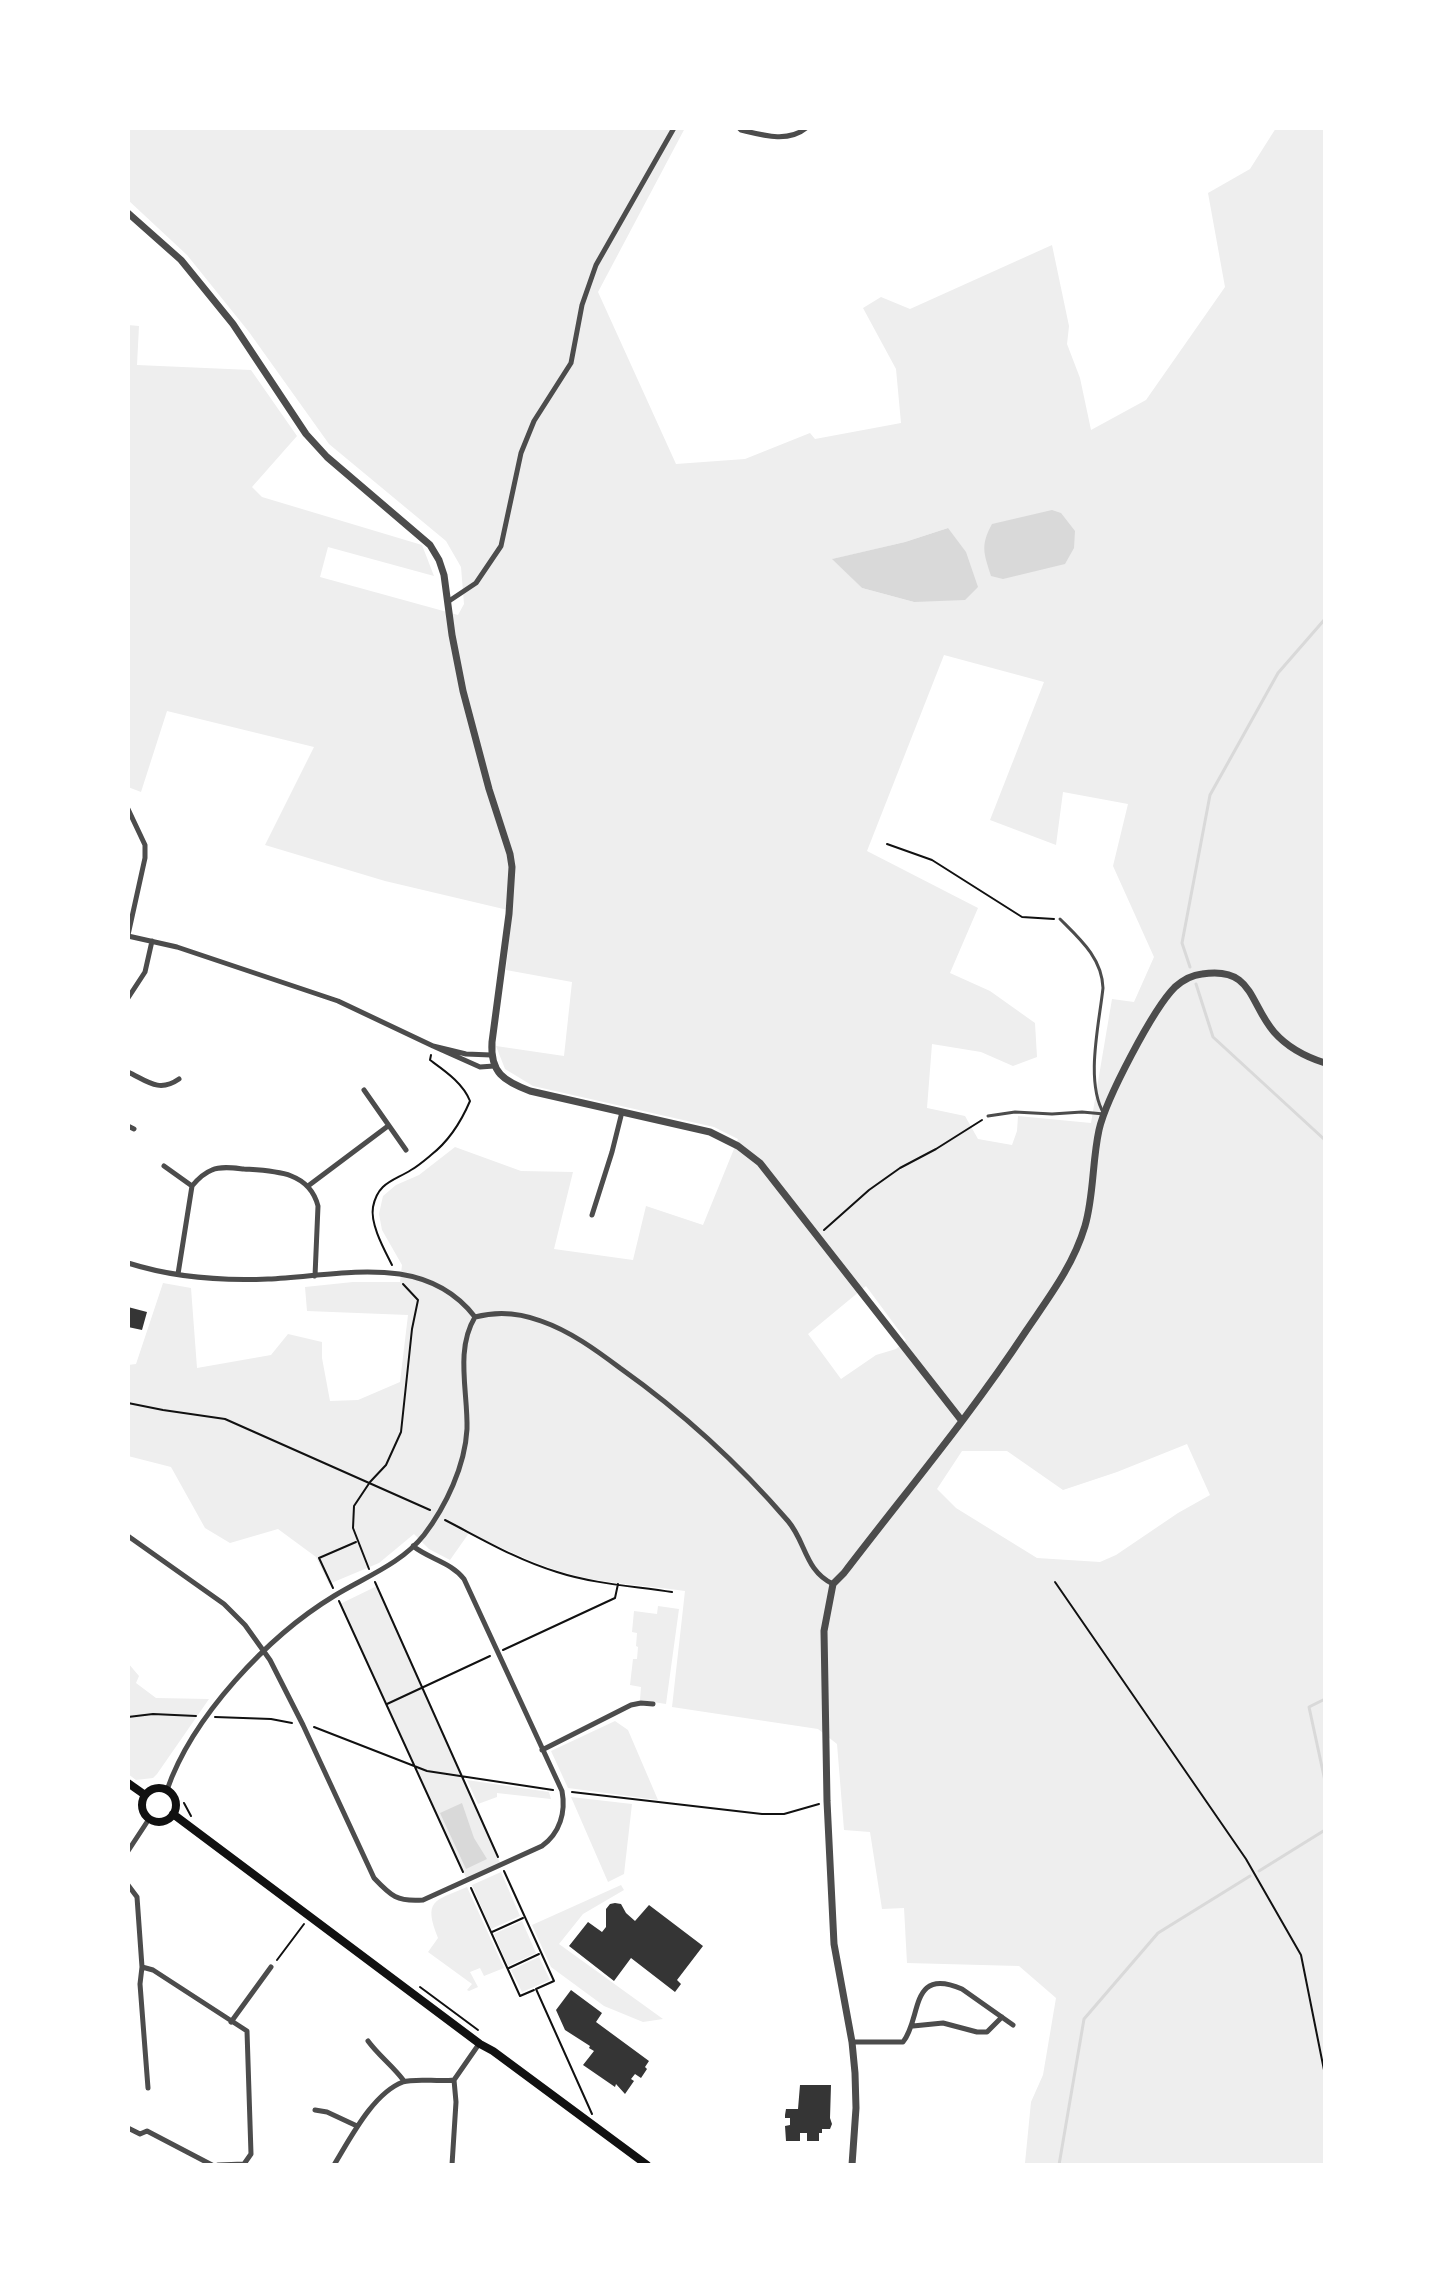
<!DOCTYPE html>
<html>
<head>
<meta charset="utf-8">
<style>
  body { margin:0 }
  #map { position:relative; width:1453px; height:2293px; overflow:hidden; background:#fff; font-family:"Fira Sans Condensed",sans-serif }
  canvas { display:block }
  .frame { position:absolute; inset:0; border:130px solid #fff; pointer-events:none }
</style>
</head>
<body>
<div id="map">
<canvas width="1453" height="2293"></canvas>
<div class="frame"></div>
</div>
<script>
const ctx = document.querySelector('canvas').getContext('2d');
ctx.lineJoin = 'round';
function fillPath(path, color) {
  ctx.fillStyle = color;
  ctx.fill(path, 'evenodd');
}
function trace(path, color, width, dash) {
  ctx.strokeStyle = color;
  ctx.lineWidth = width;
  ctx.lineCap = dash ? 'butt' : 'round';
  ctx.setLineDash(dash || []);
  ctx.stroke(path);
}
fillPath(new Path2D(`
  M128,128H685L598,292L676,464L745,459L810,433L815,439L901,423L896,369L863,308L881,297L910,309L1052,245L1069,326L1067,344L1080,378L1091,430L1146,400L1225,287L1208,193L1250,169L1276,128H1325V2165H1027L1025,2163L1031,2102L1043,2075L1056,1998L1019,1966L907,1963L904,1908L882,1909L870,1832L844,1830L837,1744L818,1729L672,1707L685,1591C645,1585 601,1584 562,1572C530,1562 500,1547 469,1533L450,1560L429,1549L414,1534L379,1563L329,1584L316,1557L278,1529L230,1543L205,1528L171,1467L128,1456V1365L136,1364L163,1283L191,1288L197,1368L271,1355L288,1334L322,1342V1358L330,1401L358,1400L400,1382L408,1315L307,1311L305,1287L353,1282H400L402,1265L382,1230L379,1214L383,1196L396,1185L419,1175L455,1147L521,1171L573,1172L554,1249L633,1260L646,1206L703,1225L738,1139L714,1127L533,1086L505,1069L496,1046L564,1056L572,982L506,970L512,911L385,881L265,845L314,747L167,711L141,792L128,787V325L139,326L137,365L251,370L297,436L252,487L262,497L422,545L434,576L328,547L320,577L458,615L464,604L461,567L446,541L329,444L249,332L187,255L128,200ZM948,528L914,602L862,588L833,559L905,542ZM944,655L1044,682L990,820L1056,845L1063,792L1128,804L1113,866L1154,957L1134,1002L1112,999L1091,1123L1018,1116L1017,1131L1012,1145L978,1139L965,1116L927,1108L932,1044L981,1052L1013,1066L1037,1057L1035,1023L990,991L950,973L978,908L867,851ZM866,1286L906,1340L896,1349L876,1355L841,1379L808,1334ZM1187,1444L1210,1495L1178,1513L1116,1555L1100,1562L1037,1558L956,1508L937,1489L962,1451H1007L1063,1490L1117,1472Z
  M377,1586L501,1865L467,1880L340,1604Z
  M658,1606L679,1609L666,1704L640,1700L641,1687L630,1685L633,1659H637L638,1647L636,1646L637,1633L632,1632L634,1611L657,1614Z
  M128,1663L139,1676L136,1683L156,1698L209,1699L157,1774L153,1778L136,1780L128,1774Z
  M615,1721L628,1730L658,1800L568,1788L551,1751Z
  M467,1780L549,1792L551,1799L497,1793V1797L478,1804Z
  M571,1797L632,1804L624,1874L608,1882Z
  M501,1872L520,1916L491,1929L472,1885Z
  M621,1885L624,1890L583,1914L559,1944L663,2019L643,2022L604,2006L551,1967L532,1925Z
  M467,1887L504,1968L484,1976L480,1968L470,1972L478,1987L469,1991L467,1990L472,1984L428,1952L438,1938C423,1900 434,1901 467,1887Z
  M522,1921L536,1953L508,1966L494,1934Z
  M539,1957L550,1980L522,1992L511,1970Z`), '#eee');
fillPath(new Path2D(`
  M1052,510L1061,513L1075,531L1074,548L1065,564L1003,579L991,576C984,553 980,546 992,524Z
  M948,528L966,552L978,587L965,600L914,602L862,588L832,559L905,542Z
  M462,1803L474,1838L487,1859L466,1869L440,1813Z`), '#d9d9d9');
trace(new Path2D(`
  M1190,967L1182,943L1210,795L1278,673L1325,619
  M1196,984L1213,1037L1325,1140
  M1325,1699L1309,1707L1325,1781
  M1259,1871L1325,1830
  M1059,2165L1084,2019L1158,1933L1250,1876`), '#d9d9d9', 3);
fillPath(new Path2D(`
  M128,1307L147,1312L142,1330L128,1327Z
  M615,1903L621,1904L626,1913L635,1921L649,1905L703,1946L677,1980L681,1984L675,1992L631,1958L614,1981L569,1946L588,1922L602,1932L606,1927V1909L610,1904Z
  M571,1990L602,2013L596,2022L649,2061L645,2067L647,2069L641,2078L635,2074L631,2079L634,2081L625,2094L616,2084L615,2087L583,2065L594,2051L589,2048L590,2046L565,2030L556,2010Z
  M800,2085H831L830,2118L832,2124L830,2129H822V2133H819V2141H807V2133H800V2141H786L785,2126L790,2125V2118H785V2115L786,2109H798Z`), '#353535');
trace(new Path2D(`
  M887,844L932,860L1022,917L1054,919
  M824,1230L869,1190L900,1168L936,1149L982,1120
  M392,1265C384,1249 370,1224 373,1207C378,1182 394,1181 411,1170C418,1166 425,1160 431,1155C449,1141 461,1122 470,1101C463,1083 445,1071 430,1060L431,1055
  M128,1403L163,1410L225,1419L430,1510
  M445,1520C482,1539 517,1560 557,1572C594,1584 634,1586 672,1592
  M369,1569L353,1528L354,1506L370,1482L386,1465L401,1432L412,1329L418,1300L403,1284
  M375,1582L498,1857
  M1055,1582L1246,1859L1301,1955L1325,2075
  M333,1588L319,1558L356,1542
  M339,1601L463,1872
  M503,1650L615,1598L618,1584
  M387,1704L490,1656
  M128,1717L153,1714L196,1716
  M215,1717L271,1719L292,1723
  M314,1727L427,1771L553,1790
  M572,1792L762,1814H784L819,1804
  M184,1803L191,1816
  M504,1871L554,1981L536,1989L592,2114
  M471,1888L520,1996L534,1990
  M492,1932L523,1918
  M277,1960L304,1924
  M509,1968L539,1954
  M420,1987L478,2030`), '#111', 2);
trace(new Path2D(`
  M1060,919C1080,939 1102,958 1103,988C1099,1025 1085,1082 1104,1114
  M988,1116L1015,1112L1052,1114L1082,1112L1104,1114`), '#4c4c4c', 3);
trace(new Path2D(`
  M739,128L741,130C762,135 788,143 806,128
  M449,601L476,583L501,546L521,453L534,421L571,363L582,305L596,265L674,128
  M128,809L145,845V858L128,935
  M128,936L177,947L338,1001L433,1046
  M128,998L145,972L152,941
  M491,1055L466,1054L433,1046L480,1067L494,1066
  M128,1072C147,1081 159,1093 179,1079
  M364,1090L406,1150
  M128,1126L134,1129
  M164,1166L192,1186
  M308,1186L388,1126
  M592,1215L612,1152L622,1112
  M128,1263C172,1277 222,1281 268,1279C339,1276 424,1251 475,1317
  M178,1274L192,1186C197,1180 204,1173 212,1170C221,1166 234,1168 244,1169C274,1171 309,1171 318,1206L315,1276
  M128,1536L224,1604L245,1625L270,1660L303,1725L374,1878C391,1896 397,1902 423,1900L542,1846C560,1833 566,1812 562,1791L464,1579C451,1562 429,1559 413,1546
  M542,1750L631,1705L641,1703L653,1704
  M167,1790C192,1717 268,1636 334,1596C365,1577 401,1564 424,1535C446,1506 465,1466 467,1429C468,1392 455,1350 475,1317C497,1311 520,1313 541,1321C570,1331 596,1350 620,1368C682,1412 738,1463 788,1521C806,1542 805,1571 833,1584
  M128,1851L149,1819
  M128,1885L137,1897L142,1967L140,1984L148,2088
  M142,1967L153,1970L247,2031L251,2154L244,2164L218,2165
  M231,2022L271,1967
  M913,2026L943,2023L977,2032H987L1002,2017
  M368,2041C379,2056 393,2066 404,2081
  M852,2042H903C922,2019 909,1966 962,1989L1013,2025
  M315,2110L327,2112L357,2126
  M128,2128L140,2134L147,2131L212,2165
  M334,2165C350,2139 373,2093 403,2082C414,2078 439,2082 454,2080
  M452,2165L456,2102L454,2080L479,2044`), '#4c4c4c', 5);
trace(new Path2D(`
  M128,213L181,260L233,324L306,434L327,457L430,545L439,560L444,575L452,635L463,691L489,789L510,854L512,867L509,914L492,1042C490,1073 504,1081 530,1091L710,1132L738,1146L760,1163L962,1421
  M852,2165L856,2108L855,2073L852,2042L834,1944L827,1801L824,1631L833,1584L844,1573C905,1493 970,1416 1026,1331C1049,1297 1073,1266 1085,1226C1094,1195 1092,1162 1099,1130C1106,1099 1153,1009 1175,987C1183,980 1192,975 1202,974C1253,966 1249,1003 1274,1032C1288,1048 1306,1057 1325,1063`), '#4c4c4c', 7);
trace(new Path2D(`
  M128,1783L145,1795
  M142 1805a17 17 0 1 1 34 0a17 17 0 1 1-34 0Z
  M173,1814L480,2044L493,2051L647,2165`), '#111', 8);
</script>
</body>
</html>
